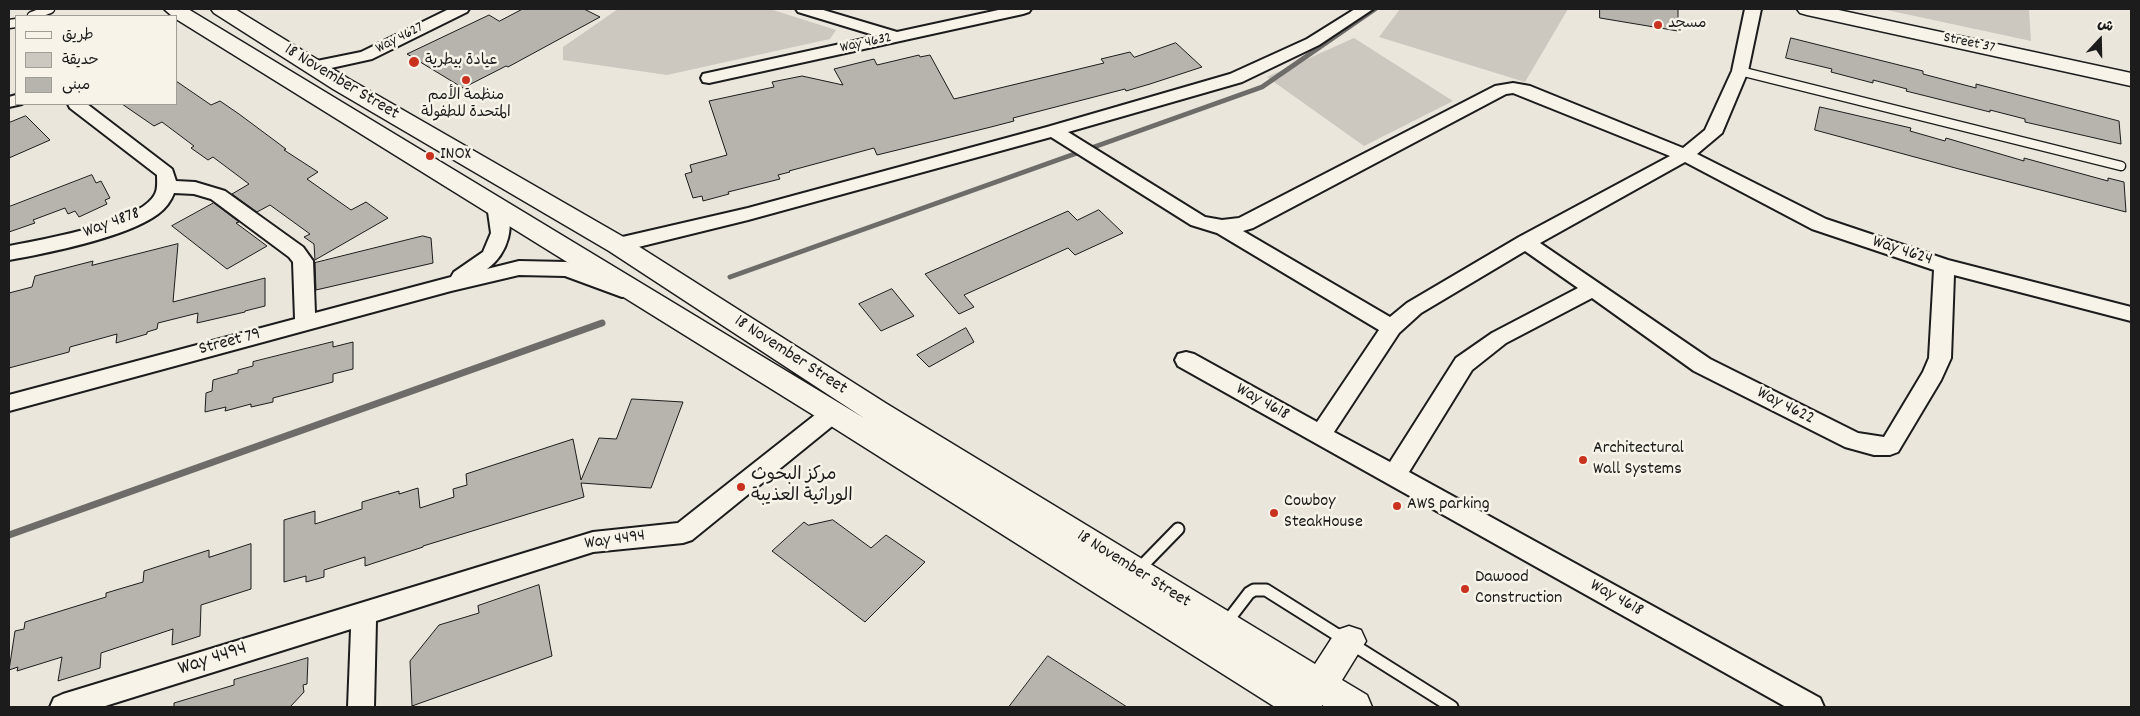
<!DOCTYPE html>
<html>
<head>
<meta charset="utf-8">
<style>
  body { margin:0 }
  #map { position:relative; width:2140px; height:716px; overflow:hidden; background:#eae6dc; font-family:Dekko,"Playpen Sans Arabic",sans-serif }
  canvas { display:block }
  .frame { position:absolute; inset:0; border:10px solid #1c1c1c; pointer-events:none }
  .legend { position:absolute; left:15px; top:15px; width:162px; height:90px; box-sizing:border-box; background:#f7f3e8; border:1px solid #9f9d96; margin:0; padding:6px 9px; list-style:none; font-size:15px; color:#1c1c1c }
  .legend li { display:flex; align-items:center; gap:10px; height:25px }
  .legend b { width:25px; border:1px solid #9f9d96 }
  .north { position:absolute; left:2075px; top:15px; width:50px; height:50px; -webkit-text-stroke:4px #f7f3e8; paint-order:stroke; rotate:21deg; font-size:14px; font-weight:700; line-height:20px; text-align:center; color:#1c1c1c }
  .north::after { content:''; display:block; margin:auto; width:18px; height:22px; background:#1c1c1c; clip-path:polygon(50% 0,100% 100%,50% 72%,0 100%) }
</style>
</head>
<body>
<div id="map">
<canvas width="2140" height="716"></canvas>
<div class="frame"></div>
<ul class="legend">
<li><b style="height:6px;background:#f7f3e8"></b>طريق</li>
<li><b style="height:14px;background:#ccc8c0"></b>حديقة</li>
<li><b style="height:14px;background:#b6b4ac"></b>مبنى</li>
</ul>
<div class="north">ش</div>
</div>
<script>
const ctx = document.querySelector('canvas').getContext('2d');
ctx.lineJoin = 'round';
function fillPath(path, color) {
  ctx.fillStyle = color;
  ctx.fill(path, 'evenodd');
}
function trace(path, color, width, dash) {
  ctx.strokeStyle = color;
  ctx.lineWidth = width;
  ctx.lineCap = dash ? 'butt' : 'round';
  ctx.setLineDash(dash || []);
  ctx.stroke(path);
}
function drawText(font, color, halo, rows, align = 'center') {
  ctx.font = font + ' Dekko,"Playpen Sans Arabic",sans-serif';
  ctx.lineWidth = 5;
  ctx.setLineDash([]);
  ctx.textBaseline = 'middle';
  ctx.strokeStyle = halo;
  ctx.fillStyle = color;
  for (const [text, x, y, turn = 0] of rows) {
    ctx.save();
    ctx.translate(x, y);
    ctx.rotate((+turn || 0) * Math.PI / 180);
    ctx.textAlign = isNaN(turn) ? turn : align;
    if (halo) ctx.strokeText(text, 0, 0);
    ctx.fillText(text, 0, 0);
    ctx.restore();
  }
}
fillPath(new Path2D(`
  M618,9H770L836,30L830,39L667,75L563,60V47Z
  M1400,9H1568L1525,82L1379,37Z
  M1882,9H2029L2031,41Z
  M1354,38L1453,101L1364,146L1267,77Z`), '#ccc8c0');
trace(new Path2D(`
  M730,277L1262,87L1375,9`), '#6d6c68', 5);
trace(new Path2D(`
  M9,535L602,323`), '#6d6c68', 7);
const building = new Path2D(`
  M523,9H584L600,17L508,67L506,66L463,88L407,54L489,15L499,21Z
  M1600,9H1678V31L1600,18Z
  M1791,38L1923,71V74L1976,88V84L2119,121L2121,144L2025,122V119L1990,110V112L1906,91L1907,89L1873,80V83L1831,72L1832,69L1786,58Z
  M1176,43L1202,67L1150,84L1126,91L1125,89L1013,118L1014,121L991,127L877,155L874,148L789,171L790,172L778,175L780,179L728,192L729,194L703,201L702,196L693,198L685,174L692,172L690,165L727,155L709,101L774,87L772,82L802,76L843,85L834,69L874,59L877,65L919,55L920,57L930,55L954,99L1104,63L1101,59L1130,52L1134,57Z
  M176,81L211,105L220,101L239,114L286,149L284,150L318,172L307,179L351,210L366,202L388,218L315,260L314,244L304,237L310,234L270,205L257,212L232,194L249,184L213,157L208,160L191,148L194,146L162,122L154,126L122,104H176Z
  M1820,107L1911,128L1910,131L1945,141L1946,138L2024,161V158L2108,181V178L2124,182L2126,212L1959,169L1815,130Z
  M26,116L50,140L9,158V123Z
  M92,175L96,183L101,181L110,198L105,200L107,204L79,217L75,211L68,214L65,208L33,220L35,223L9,232V207Z
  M214,203L239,222L236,223L267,246L227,269L172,226Z
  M1099,210L1123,233L1075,255L1068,248L964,295L974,307L959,314L925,274L1068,211L1077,220Z
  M423,236L431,238L433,263L316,290L315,263Z
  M178,244L173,302L265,278V306L245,311V312L197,323L198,313L158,323L157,329L147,332V334L116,343L117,334L70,347L69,352L9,368V293L32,287L35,276L93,261L92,265Z
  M892,289L914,316L881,331L859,304Z
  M966,328L974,342L929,367L917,355Z
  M333,342V347L353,342V369L333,374V382L273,398V402L251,407V404L225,411L226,407L205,412L206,393L212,391L213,380L238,373V370L253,366V362Z
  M632,399L683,402L651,488L581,483L584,497L423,546V547L365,566V557L324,570V577L306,582V576L284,582V520L315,511V524L362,509V502L399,491V494L418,488L420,508L454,497L453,489L467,485L466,474L573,439L581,480L599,438L616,439Z
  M833,520L871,548L886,535L925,562L865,622L772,551L804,522L808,525Z
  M251,544V589L201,605L200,636L172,645L173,629L101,653L100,668L58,681L62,657L17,671L18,667L9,670L15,631L24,629L25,622L106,597V593L143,582L144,571L209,550V557Z
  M539,585L552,656L412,706L410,661L439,625L479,613L478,606Z
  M1048,656L1127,707H1009Z
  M308,658L307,684L303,685L304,692L290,707H174V703L234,685V680Z`);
fillPath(building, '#b6b4ac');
trace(building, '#1c1c1c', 1);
const laneFar1 = new Path2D(`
  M32,16L50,9
  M9,24L16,23
  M1740,71L2121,166`);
const lane = new Path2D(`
  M1137,571L1178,529
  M1226,623L1249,593L1254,590H1266L1452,707`);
const street = new Path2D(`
  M449,9H469L467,12L372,59L313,72L307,71L305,67L307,63L361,52Z
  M796,9H820L897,32L1003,9H1031L1029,12L1023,14L709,83L703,82L701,78L703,74L877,36L798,12Z
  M1355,9H1373L1319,45L1242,82L1068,132L1205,217L1222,220L1239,218L1495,86L1513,83L1530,86L1683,148L1705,130L1732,71L1745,9H1761L1748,71L1722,133L1697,154L1826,219L1948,260L2131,307V321L1954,275L1951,358L1941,380L1898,452L1890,455H1874L1845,447L1694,371L1592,298L1506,343L1472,370L1409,472L1820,698L1824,707H1786L1178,366L1175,360L1178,354L1186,352L1194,354L1317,422L1379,330L1217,233L1191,225L1051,137L748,220L618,252L611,250L608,245L611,240L618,238L748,208L1047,127L1230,74L1307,39ZM1513,93L1670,156L1519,237L1407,303L1390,317L1243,231L1253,228L1506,94ZM1685,162L1812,229L1934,270L1929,358L1923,372L1884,437L1858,433L1710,359L1540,243ZM1525,251L1578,288L1492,333L1456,358L1390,462L1334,432L1399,333L1421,313Z
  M16,95V104H22L9,107V97Z
  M68,104H87L172,169L176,181L195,182L225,191L303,247L313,261L315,313L451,277L454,272L483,252L491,233L487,205L489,201L496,199L503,201C517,224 508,254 487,269L519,261L567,262L629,285L632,290L629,295L622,297L565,276L519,275L451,291L9,411V395L295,319L293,262L289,257L211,199L194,194L174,193C171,201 165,209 158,214C127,237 48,253 9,260V246C40,240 141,223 155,194C158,189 157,181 157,175L70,108Z
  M833,404L841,407L844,413L841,419L692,540L683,543L593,552L376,621L374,707H348L351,629L102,707H50L54,698L63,694L593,532L678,523L825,407Z`);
const secondary = new Path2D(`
  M1797,9H1834L2131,73V86L1807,15L1800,13Z`);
const primary = new Path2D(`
  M164,9H188L864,418L609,251L333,89L214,13L211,9H235L349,79L627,239L887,404L1315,664L1337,630L1349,626L1361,630L1366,641L1342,680L1367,695L1372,707H1325L1322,705V707H1275L823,421L176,19V16H172Z`);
trace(laneFar1, '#1c1c1c', 11);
trace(lane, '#1c1c1c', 15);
trace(street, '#1c1c1c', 4);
trace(secondary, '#1c1c1c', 3);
trace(primary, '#1c1c1c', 3);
trace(laneFar1, '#f7f3e8', 8);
trace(lane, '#f7f3e8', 11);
fillPath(street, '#f7f3e8');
fillPath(secondary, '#f7f3e8');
fillPath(primary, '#f7f3e8');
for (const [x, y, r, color] of [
  [1658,25,5,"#c8321e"],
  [414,62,6,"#c8321e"],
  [466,80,5,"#c8321e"],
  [430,156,5,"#c8321e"],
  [1583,460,5,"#c8321e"],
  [741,487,5,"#c8321e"],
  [1397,506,5,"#c8321e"],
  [1274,513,5,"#c8321e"],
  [1465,589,5,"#c8321e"]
]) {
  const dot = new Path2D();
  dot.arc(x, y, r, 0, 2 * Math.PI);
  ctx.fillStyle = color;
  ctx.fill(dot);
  trace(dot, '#f7f3e8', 2);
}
drawText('15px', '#1c1c1c', '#f7f3e8', [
  ["مسجد",1668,25],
  ["عيادة بيطرية",425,62],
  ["منظمة الأمم",466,97,"center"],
  ["المتحدة للطفولة",466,114,"center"]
], 'left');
drawText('15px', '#1c1c1c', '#f7f3e8', [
  ["Way 4627",400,39,-27],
  ["Way 4632",866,44,-12],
  ["Street 37",1969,44,12]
]);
drawText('18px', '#1c1c1c', '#f7f3e8', [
  ["18 November Street",341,83,31],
  ["Way 4878",112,224,-20],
  ["Way 4624",1902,252,18],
  ["Street 79",230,343,-15],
  ["18 November Street",790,356,33],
  ["Way 4618",1262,403,29],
  ["Way 4622",1785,407,27],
  ["Way 4494",615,541,-8],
  ["18 November Street",1133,570,32],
  ["Way 4618",1616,599,29]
]);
drawText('18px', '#1c1c1c', '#f7f3e8', [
  ["INOX",440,156],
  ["Architectural",1593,450],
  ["Wall Systems",1593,471],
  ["مركز البحوث",751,477],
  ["الوراثية العذيبة",751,498],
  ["Cowboy",1284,503],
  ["SteakHouse",1284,524],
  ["AWS parking",1407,506],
  ["Dawood",1475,579],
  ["Construction",1475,600]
], 'left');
drawText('21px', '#1c1c1c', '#f7f3e8', [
  ["Way 4494",213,660,-18]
]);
</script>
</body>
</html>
